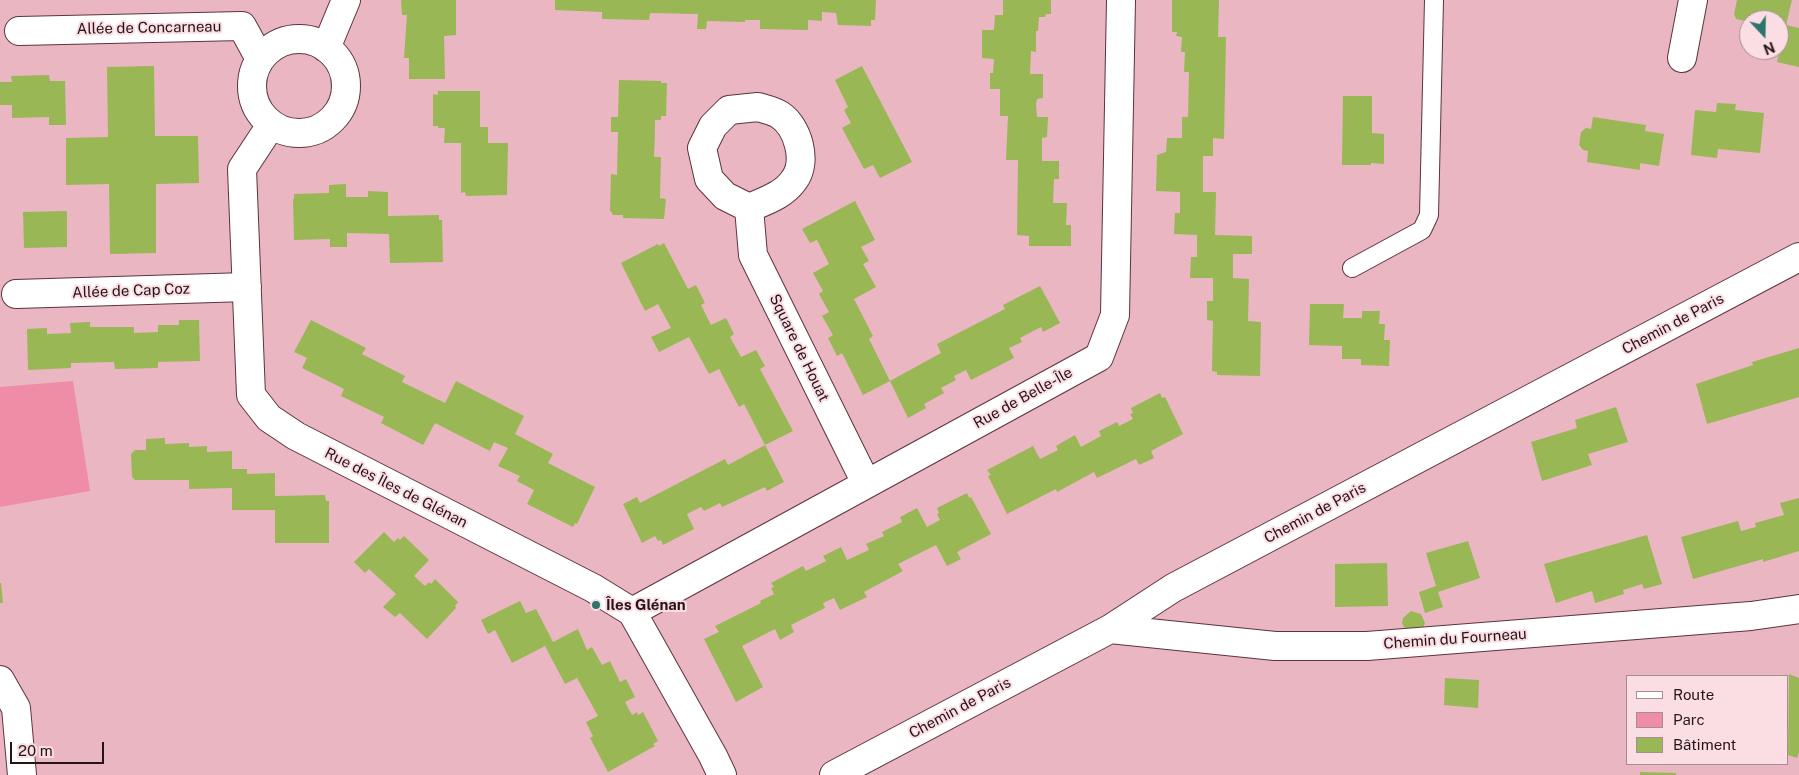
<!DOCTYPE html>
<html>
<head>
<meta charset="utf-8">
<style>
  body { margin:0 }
  #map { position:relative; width:1799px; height:775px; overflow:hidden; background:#eab6c1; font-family:"Public Sans",sans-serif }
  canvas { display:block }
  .legend { position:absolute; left:1626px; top:675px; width:162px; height:90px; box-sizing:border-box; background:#fadee4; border:1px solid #a68d93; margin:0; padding:6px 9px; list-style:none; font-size:15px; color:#271419 }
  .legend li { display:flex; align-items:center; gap:10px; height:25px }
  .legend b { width:25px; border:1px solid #a68d93 }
  .north { position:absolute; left:1739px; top:10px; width:50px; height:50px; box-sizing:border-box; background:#fadee4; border:1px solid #a68d93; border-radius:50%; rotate:159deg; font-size:14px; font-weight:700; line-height:20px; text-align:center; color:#271419 }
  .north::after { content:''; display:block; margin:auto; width:18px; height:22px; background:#2d746b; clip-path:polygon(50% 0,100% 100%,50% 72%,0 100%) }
  .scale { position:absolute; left:10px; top:742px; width:94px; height:22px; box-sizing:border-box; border:2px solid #271419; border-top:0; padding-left:6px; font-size:15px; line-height:18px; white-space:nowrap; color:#271419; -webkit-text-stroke:4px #fadee4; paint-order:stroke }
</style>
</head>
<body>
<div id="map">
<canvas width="1799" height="775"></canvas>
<ul class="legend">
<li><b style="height:6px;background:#fff"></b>Route</li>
<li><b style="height:14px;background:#ef8ca6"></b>Parc</li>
<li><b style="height:14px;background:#9ab756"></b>Bâtiment</li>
</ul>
<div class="north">N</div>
<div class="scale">20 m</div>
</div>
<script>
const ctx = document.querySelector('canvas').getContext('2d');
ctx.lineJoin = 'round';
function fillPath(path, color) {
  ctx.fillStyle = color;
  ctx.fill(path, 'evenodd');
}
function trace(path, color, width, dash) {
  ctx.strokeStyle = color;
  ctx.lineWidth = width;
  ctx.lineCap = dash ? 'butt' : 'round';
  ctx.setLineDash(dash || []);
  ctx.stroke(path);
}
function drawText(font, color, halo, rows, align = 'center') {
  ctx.font = font + ' "Public Sans",sans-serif';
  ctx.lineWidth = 4;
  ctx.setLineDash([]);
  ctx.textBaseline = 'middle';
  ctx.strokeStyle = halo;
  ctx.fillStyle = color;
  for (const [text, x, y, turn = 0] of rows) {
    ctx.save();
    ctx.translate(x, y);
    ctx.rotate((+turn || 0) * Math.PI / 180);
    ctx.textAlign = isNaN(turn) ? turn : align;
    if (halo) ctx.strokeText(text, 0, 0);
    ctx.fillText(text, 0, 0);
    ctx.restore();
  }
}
fillPath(new Path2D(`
  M73,381L90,491L0,507V387Z`), '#ef8ca6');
fillPath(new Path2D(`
  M401,0H456V35L444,36L445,79H409V58H404L407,15H402Z
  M555,0H876L875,20H871V26L838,25L836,13L822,12V21L808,20V30L760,29V20H745V22L707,21L706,29H697L698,14L650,13L649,20L602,19V12L555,10Z
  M1003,0H1051V14H1046L1045,17H1039L1038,31H1036V52L1031,51L1030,74H1043V98L1037,99L1036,104L1037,117H1048L1047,137L1042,138V161H1059V179H1054L1053,203H1067L1066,225H1071V246H1029V236L1017,235L1018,160H1006L1008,116H1000V89H990V73H993L994,59L982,58V30H994L995,15H1003Z
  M1172,0H1219L1218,37H1226L1224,139L1213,138V156H1203V192H1216L1215,235L1252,236V254H1233V278L1249,279L1248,321L1261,322L1260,376L1217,375V372L1212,371L1213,321L1207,320V301H1213V278H1190L1191,257H1197V235L1174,234L1175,213H1180V192L1156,191L1157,155L1166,152L1167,138H1182V117H1188L1189,72H1184L1185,52H1181L1182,37L1176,36L1177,32H1172Z
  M1737,0H1792L1786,25L1799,28V67L1777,62L1783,35L1779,34V20H1749V22L1736,19L1734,14Z
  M154,66L155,136H198L199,183L156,184V253L110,254L109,184L66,185V138L108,137L107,67Z
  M862,66L912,162L880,178L873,165L864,169L842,128L851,123L844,110L848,107L835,80Z
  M49,75L50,81H65L66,125H49V117L12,118V105H0V82H12L11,76Z
  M619,80L661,81V83H667L666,116H661V120H655V133L654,157H661L660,198L666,199L664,219L623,218V215H613L610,210L611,174L617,175L618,132H611V117H618Z
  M438,91H480V127H488V143H508L507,195L466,196L465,192L461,193V143H444L445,128H438V126H433V94L438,95Z
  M1343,96H1372V133L1384,134V164L1371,163V165H1342Z
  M1717,103L1736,104L1735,110L1764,113L1760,153L1718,149L1717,158L1691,155L1695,110L1716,112Z
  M1593,117L1646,125L1645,131L1664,134L1659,166L1640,163V170L1587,162L1588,151L1583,150L1579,145L1580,139L1581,132L1586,128L1591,129Z
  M346,184V197H368V191L388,192V216L439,215V220H442L443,262L390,263L389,234L347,233V247H330V239L294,240L293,199H294V194L329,193V185Z
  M855,201L875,240L861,247L869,261L863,264L876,287L854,299L873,336L869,339L890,381L863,395L842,353L837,356L828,338L833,335L822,316L829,312L819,294L823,291L813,273L829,264L817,240L810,243L802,229Z
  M67,211V247L24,248L23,212Z
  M664,243L688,289L696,285L705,303L701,305L711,325L726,318L734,334L730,337L741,357L756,350L765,366L760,369L793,431L765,445L784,482L767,491L765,487L722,507L720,503L704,511L701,507L687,514L694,529L663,545L661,540L658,541L655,536L642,543L623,504L637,497L640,503L725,459L728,465L765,445L744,404L739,407L719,369L709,374L689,337L659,352L651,337L671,328L658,304L645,311L621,263L658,244L659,246Z
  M1040,286L1060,323L1043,332L1041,327L1020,338L1022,342L1009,348L1014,358L971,380L966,370L954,376L956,380L941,388L944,393L924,404L926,408L908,418L890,381L941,353L937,344L1005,309L1003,305Z
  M1310,304H1344L1343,318H1362V311H1380L1379,324H1385L1384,340H1390L1389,366L1361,365V359H1342V346L1309,345Z
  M179,320H199L200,361L158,362V368L115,369L114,362L71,363V368L28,370L27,329L47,328V334L71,333L70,323L90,322V327H134V333L158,332V325H179Z
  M311,320L366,348L362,354L405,376L402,382L445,403L456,381L524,416L515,434L553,454L548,463L595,487L577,524L575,523L573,527L527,504L534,490L517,481L520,476L498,466L508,448L494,442L490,451L435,423L423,445L381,423L384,417L341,396L344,389L302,368L307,358L294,352Z
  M1799,348V397L1707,424L1696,384L1753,365L1752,362Z
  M1160,393L1162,398L1165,397L1183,434L1151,451L1154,458L1139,465L1136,459L1097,478L1094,472L1057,492L1056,489L1007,514L988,476L991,475L987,470L1033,446L1040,459L1058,450L1056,446L1075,435L1081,447L1101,436L1099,431L1117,422L1119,426L1133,419L1130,414L1133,413L1131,408Z
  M1616,407L1628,442L1588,454L1592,465L1542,481L1531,442L1577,428L1575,420Z
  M165,438V444L189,443V447L207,446V452L232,451V469H247V474L275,473V496L325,495L326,501H329V543H275V510H232V488L189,489V480H135L132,477L131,454L135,450H146V439Z
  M967,493L969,498L971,497L991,534L957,552L961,559L947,566L936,545L898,564L903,571L864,592L867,597L840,610L834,598L823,603L825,608L791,625L794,632L780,640L775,629L742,646L763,687L736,702L704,639L719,632L715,626L761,603L760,601L774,594L771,588L774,587L771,583L803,566L806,571L826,561L823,556L841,547L847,560L869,550L866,544L884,536L882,532L902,522L900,517L917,508L927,527L940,520L937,514L939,513L937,508Z
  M1799,498V551L1763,562V559L1693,579L1681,537L1738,521L1741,531L1756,527L1755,523L1784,515L1780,503Z
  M384,532L394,542L398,538L400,540L404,536L429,560L414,576L425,586L429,582L431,584L435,579L458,602L455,606L456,608L427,639L400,613L395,617L383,607L396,594L369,569L365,573L354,562Z
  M1647,535L1662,584L1644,589L1642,584L1623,590L1624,594L1595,603L1592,591L1556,603L1544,564Z
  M1468,541L1480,578L1438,592L1443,607L1425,613L1419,592L1436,586L1426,553Z
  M1387,563L1388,606L1335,607V564Z
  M0,583H1L3,603H0Z
  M520,601L526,613L536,609L553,642L578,629L587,650L592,647L602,665L610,661L620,682L626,679L635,697L625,702L632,715L637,712L638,715L643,712L658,741L653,744L655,746L608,772L590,738L593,736L586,722L598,716L577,678L565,684L545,646L512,663L495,630L488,634L481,620Z
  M1411,611L1421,614L1425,623L1423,628L1407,632L1402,623L1403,618Z
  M1789,674L1799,678V752L1797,758L1788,755Z
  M1445,678L1479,680L1478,708L1444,705Z
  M1640,772L1676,773V775H1640Z`), '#9ab756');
const service = new Path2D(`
  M1352,268L1422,230L1429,215L1434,0`);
const minor = new Path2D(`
  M19,31L242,26L260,59
  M252 86a47 47 0 1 1 94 0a47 47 0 1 1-94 0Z
  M326,48L346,0
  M1682,58L1693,0
  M758,107C765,109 774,111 780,115C798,127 808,162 794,180C784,195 765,201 749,208L725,196L709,179L702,148L713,126L729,110Z
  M271,125L242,169L251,395L269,418L296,436L593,588L632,612L713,756L722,775
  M749,208L753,255L866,483
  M16,294L247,287
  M632,612L1099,357L1115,315L1121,0
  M1110,629L1275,646H1367L1751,616L1799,609
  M0,680L16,708L22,775
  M834,775L1110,629L1173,588L1799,257`);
trace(service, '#5d333e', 20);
trace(minor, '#5d333e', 30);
trace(service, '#fff', 18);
trace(minor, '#fff', 28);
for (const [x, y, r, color] of [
  [596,605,5,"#2d746b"]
]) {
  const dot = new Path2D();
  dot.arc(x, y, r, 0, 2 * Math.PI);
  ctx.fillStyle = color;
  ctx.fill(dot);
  trace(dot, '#fadee4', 2);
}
drawText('15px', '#271419', '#fadee4', [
  ["Allée de Concarneau",149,28,-1],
  ["Allée de Cap Coz",131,291,-2],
  ["Chemin de Paris",1673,324,-28],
  ["Square de Houat",799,348,64],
  ["Rue de Belle-Île",1023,398,-29],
  ["Rue des Îles de Glénan",396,488,27],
  ["Chemin de Paris",1315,513,-28],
  ["Chemin du Fourneau",1455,639,-4],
  ["Chemin de Paris",960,708,-28]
]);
drawText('bold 15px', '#271419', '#fadee4', [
  ["Îles Glénan",606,605]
], 'left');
</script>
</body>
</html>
